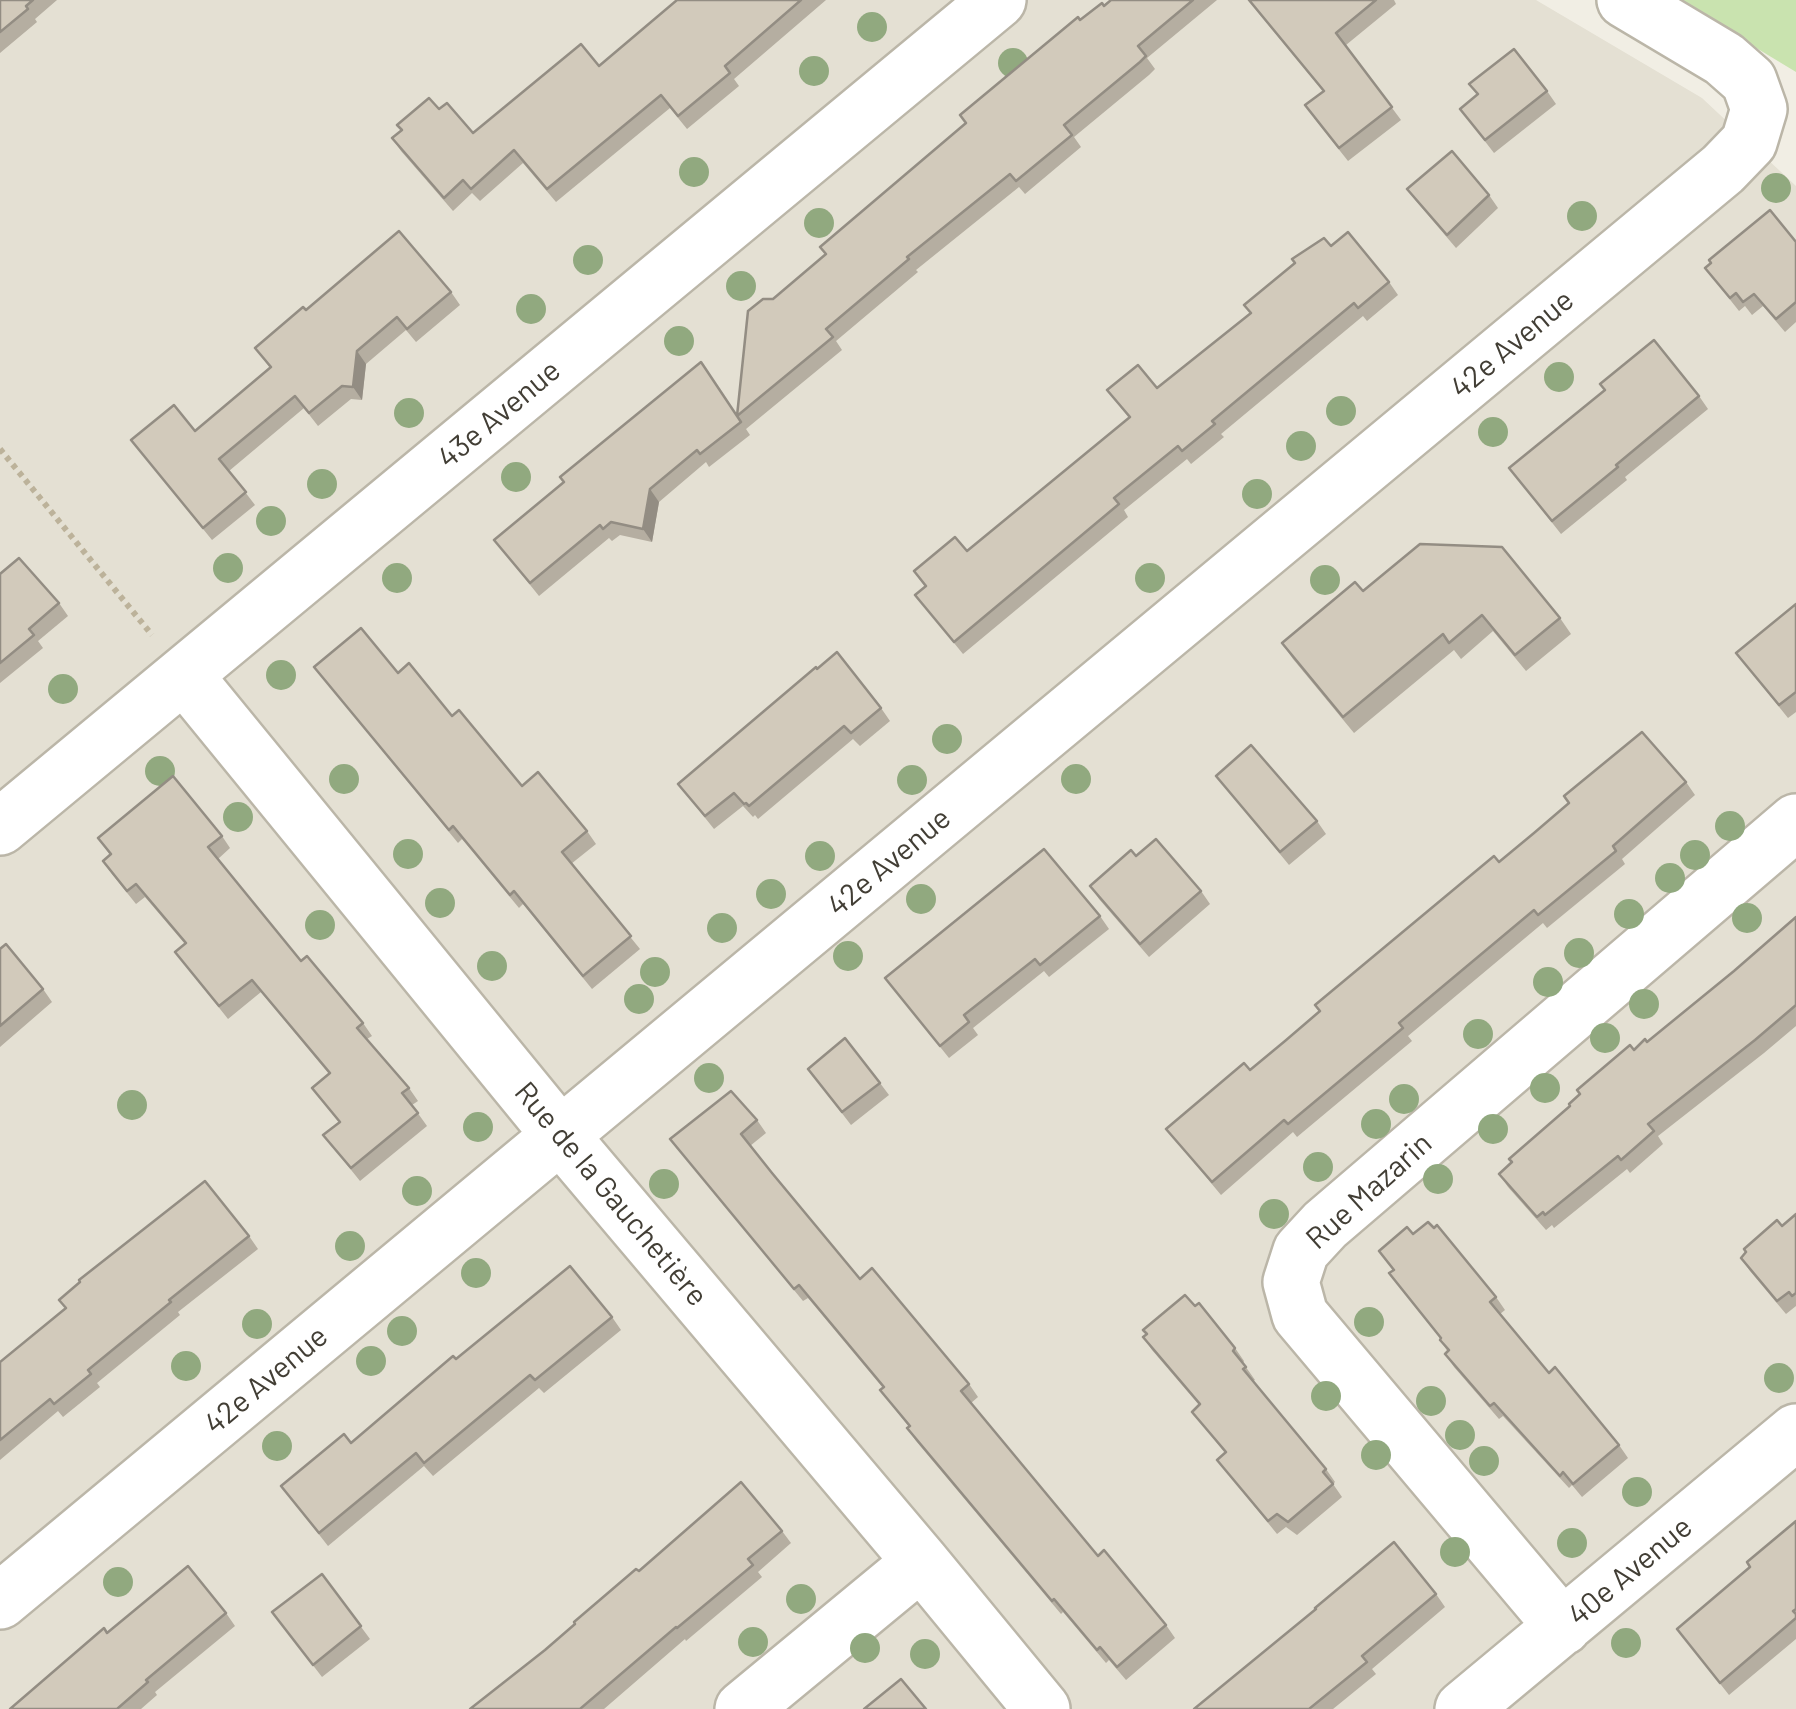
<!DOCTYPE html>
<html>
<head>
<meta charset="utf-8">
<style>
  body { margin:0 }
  canvas { display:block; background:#f1eee4 }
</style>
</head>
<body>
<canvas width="1796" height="1709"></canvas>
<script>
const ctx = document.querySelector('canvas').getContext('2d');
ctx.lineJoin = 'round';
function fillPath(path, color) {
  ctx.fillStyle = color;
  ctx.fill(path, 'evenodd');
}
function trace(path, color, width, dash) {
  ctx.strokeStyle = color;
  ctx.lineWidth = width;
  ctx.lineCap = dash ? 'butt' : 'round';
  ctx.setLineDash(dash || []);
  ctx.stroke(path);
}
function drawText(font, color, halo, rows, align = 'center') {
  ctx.font = font + ' Barlow,sans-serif';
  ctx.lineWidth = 9;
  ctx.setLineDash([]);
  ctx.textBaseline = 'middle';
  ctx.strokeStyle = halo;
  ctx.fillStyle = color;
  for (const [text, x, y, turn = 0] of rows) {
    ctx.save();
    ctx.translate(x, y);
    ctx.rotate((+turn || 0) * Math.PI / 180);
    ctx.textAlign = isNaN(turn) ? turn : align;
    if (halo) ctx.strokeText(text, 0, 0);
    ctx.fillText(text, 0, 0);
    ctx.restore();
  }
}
fillPath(new Path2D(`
  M0,0H1536L1702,98L1796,186V1709H0Z`), '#e4e0d3');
fillPath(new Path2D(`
  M1677,0H1796V72Z`), '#c9e3af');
const minor = new Path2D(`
  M184,675L560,1135L921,1562L1042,1709
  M0,827L998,0
  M0,1601L1723,169L1749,142L1759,109L1749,81L1724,59L1625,0
  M1563,1627L1300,1315L1291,1282L1301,1251L1325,1225L1796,822
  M743,1709L921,1562
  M1463,1709L1796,1432`);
trace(minor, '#bbb6a8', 60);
trace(new Path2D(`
  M0,449L152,635`), '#bcb29a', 6, [5, 5]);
trace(minor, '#fff', 55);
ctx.fillStyle = '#91a97f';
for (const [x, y] of [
  [872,27],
  [1013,63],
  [814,71],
  [694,172],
  [1776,188],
  [1582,216],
  [819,223],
  [588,260],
  [741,286],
  [531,309],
  [679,341],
  [1559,377],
  [1341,411],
  [409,413],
  [1493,432],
  [1301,446],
  [516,477],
  [322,484],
  [1257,494],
  [271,521],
  [228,568],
  [397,578],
  [1150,578],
  [1325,580],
  [281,675],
  [63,689],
  [947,739],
  [160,771],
  [344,779],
  [1076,779],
  [912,780],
  [238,817],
  [1730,826],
  [408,854],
  [1695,855],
  [820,856],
  [1670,878],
  [771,894],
  [921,899],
  [440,903],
  [1629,914],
  [1747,918],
  [320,925],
  [722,928],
  [1579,953],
  [848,956],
  [492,966],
  [655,972],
  [1548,982],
  [639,999],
  [1644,1004],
  [1478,1034],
  [1605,1038],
  [709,1078],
  [1545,1088],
  [1404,1099],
  [132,1105],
  [1376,1124],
  [478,1127],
  [1493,1129],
  [1318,1167],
  [1438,1179],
  [664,1184],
  [417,1191],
  [1274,1214],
  [350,1246],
  [476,1273],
  [1369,1322],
  [257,1324],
  [402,1331],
  [371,1361],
  [186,1366],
  [1779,1378],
  [1326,1396],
  [1431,1401],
  [1460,1435],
  [277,1446],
  [1376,1455],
  [1484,1461],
  [1637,1492],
  [1572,1543],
  [1455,1552],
  [118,1582],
  [801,1599],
  [753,1642],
  [1626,1643],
  [865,1648],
  [925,1654]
]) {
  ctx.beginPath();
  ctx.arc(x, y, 15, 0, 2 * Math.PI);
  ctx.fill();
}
fillPath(new Path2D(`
  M0,0H57L35,19L37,22L0,53Z
  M677,0H826L734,79L739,86L687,129L670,108L556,202L523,163L480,201L472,193L453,211L401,151L392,138L439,109L473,133L599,66Z
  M1111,0H1217L1147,58L1155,69L1149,75L1074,137L1081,147L1025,194L1019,187L916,270L918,272L836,341L842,350L746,429L750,435L709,467L706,462L659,502L652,542L620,535L612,541L609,538L539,596L494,540L737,415L773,299L826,254L966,123L960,115L1080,20Z
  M1248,0H1394L1396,4L1346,45L1354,57L1401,120L1348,161L1314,118L1323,91Z
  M1469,84L1547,91L1556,104L1494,153L1460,109L1477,95Z
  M1407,189L1489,195L1498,208L1456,248L1416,201Z
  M1796,242V322L1785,332L1763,306L1752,315L1745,306L1739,311L1705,268Z
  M1331,246L1389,282L1398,295L1367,321L1363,316L1221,434L1224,437L1191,464L1187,459L1124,510L1128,517L963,654L915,595L925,587L914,571L967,551L1129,418L1107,390L1157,388L1250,314Z
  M451,292L460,305L416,342L406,330L366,364L362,400L351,399L318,426L304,408L229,471L255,505L212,540L131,440L195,431L270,368L255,348L306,310Z
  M1699,396L1708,409L1625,477L1627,480L1561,534L1509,468Z
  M0,574L59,603L68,616L38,641L43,648L0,683Z
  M1363,591L1560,618L1571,634L1526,671L1493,631L1461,659L1454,650L1354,733L1293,659L1282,643Z
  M1796,604V712L1788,718L1736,653Z
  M314,667L398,673L452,716L522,786L587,831L596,844L571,864L640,949L592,989L523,904L519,908L462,839L458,843Z
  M881,708L890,721L860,746L853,739L758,819L755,815L753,817L743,806L714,829L678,784Z
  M1216,776L1317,821L1326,834L1289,865Z
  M1686,782L1695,795L1622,859L1625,864L1547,928L1543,923L1408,1036L1412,1041L1297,1137L1293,1132L1221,1195L1166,1129L1250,1070L1319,1012L1315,1005L1499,862Z
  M222,836L230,848L218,859L301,961L363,1023L372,1036L367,1039L409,1088L418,1101L412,1105L427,1126L360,1181L323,1135L339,1122L312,1088L329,1074L261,992L228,1019L175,952L185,944L145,897L136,904L112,874L103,861L110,855L98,838Z
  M1136,856L1201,891L1210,904L1149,957L1099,899L1090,886Z
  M1100,916L1109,929L1049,977L1044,971L973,1028L978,1035L949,1058L885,978Z
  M1796,917V1026L1764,1053L1658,1136L1663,1144L1630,1173L1627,1169L1554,1228L1552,1225L1546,1230L1508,1187L1499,1174L1634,1050L1647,1042L1734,971Z
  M0,949L43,989L52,1002L0,1047Z
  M808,1069L880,1083L889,1095L851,1125Z
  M757,1120L766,1133L750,1146L860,1279L969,1384L978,1397L971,1403L1098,1556L1166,1625L1175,1638L1126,1680L1109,1660L1106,1663L1063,1612L1061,1614L916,1441L907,1428L909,1427L880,1390L883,1388L808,1298L803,1301L670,1139Z
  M1796,1214V1306L1786,1314L1750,1271L1741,1258Z
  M1413,1234L1496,1297L1505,1310L1500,1314L1549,1373L1619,1445L1628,1458L1582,1497L1572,1485L1569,1488L1503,1416L1499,1419L1454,1367L1445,1354L1448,1352L1440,1340L1441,1339L1389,1273L1393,1270L1379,1251Z
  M249,1236L258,1249L178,1312L180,1315L97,1383L100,1387L63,1417L58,1411L0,1460V1362Z
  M612,1317L621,1330L544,1393L539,1388L433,1476L424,1466L328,1546L281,1486L351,1443L456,1359Z
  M1147,1334L1235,1348L1244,1361L1243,1363L1255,1380L1253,1381L1326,1469L1335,1482L1333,1484L1342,1497L1297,1535L1286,1527L1277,1534L1217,1460L1225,1453L1192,1412L1199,1405L1152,1350L1143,1337Z
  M1796,1521V1639L1729,1695L1677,1629L1750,1567Z
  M782,1531L791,1543L758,1572L762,1577L686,1641L685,1639L604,1709H470L545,1650L639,1571Z
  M322,1574L370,1639L322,1677L272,1612Z
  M1436,1594L1445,1607L1372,1669L1376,1674L1333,1709H1194Z
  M226,1613L235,1626L155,1692L157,1695L141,1709H10L107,1633Z`), '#b5aea1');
fillPath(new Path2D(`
  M357,351L366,364L362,400L353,387Z
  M650,489L659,502L652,542L643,529Z`), '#938d83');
const building = new Path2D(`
  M0,0H33L26,6L28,9L0,32Z
  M677,0H801L725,66L730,73L678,116L661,95L547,189L514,150L471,189L463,180L444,198L392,138L402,130L397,125L429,98L439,109L447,103L473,133L581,44L599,66Z
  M1111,0H1193L1138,46L1146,56L1140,62L1064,125L1072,135L1016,181L1010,174L907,257L909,259L826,329L833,337L737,416L741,422L700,454L697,450L650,489L643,529L611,522L603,529L600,525L530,583L494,540L564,482L560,477L701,362L737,416L748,311L763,299H773L826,254L820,247L966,123L960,115L1078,17L1080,20L1102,3L1104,6Z
  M1249,0H1376L1336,33L1392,107L1339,148L1305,105L1324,91Z
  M1514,49L1547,91L1485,140L1460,109L1478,94L1469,84Z
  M1452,151L1489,195L1447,235L1407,189Z
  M1770,210L1796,242V302L1776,319L1754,294L1743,302L1736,293L1730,298L1705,268L1711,263L1709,260Z
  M399,231L451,292L407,329L397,317L357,351L353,387L342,386L309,413L295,396L219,459L246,492L203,528L131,440L174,405L195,431L271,367L255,348L303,307L306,310Z
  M1348,232L1389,282L1358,308L1354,303L1212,421L1215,424L1182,451L1178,446L1114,498L1119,504L954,642L915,595L926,586L914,571L955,537L967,551L1130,417L1107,390L1138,365L1157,388L1251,313L1244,305L1295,263L1292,259L1324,238L1331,246Z
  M1654,340L1699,396L1616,465L1618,467L1552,521L1509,468L1605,390L1600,384Z
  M1420,544L1502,547L1560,618L1515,655L1482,615L1449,643L1443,634L1343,717L1282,643L1355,582L1363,591Z
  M19,558L59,603L29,629L34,635L0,663V574Z
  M1796,604V692L1779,705L1736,653Z
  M361,628L398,673L409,663L452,716L459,710L522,786L538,772L587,831L562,852L631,936L583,976L514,891L510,895L453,826L449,830L314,667Z
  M837,652L881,708L851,733L844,726L749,806L746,803L744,804L734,793L705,816L678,784L816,667L817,669Z
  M1642,732L1686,782L1613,846L1616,851L1538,915L1534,910L1399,1023L1403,1028L1288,1124L1284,1120L1212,1182L1166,1129L1244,1063L1250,1070L1285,1041L1320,1011L1315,1005L1494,856L1499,862L1534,833L1569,803L1564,796Z
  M1251,745L1317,821L1280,852L1216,776Z
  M173,776L222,836L208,847L301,961L307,956L363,1023L357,1028L409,1088L402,1093L418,1113L351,1168L323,1135L340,1122L312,1088L330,1073L252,980L219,1006L175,952L186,943L136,884L127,891L103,861L111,854L98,838Z
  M1156,839L1201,891L1140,944L1090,886L1131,850L1136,856Z
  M1044,849L1100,916L1040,965L1035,959L964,1015L969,1022L940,1046L885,978Z
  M1796,917V1005L1755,1040L1648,1124L1654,1131L1621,1160L1618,1156L1545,1215L1543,1212L1537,1217L1499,1174L1512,1162L1509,1159L1570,1106L1569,1104L1580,1094L1577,1090L1630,1045L1634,1050L1645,1039L1647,1042L1734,971Z
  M6,944L43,989L0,1026V949Z
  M845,1038L880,1083L842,1112L808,1069Z
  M731,1091L757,1120L741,1134L772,1173L860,1279L872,1268L969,1384L961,1391L1098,1556L1104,1550L1166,1625L1117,1667L1100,1647L1097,1650L1054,1599L1052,1601L907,1428L910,1426L880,1390L884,1387L799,1285L794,1289L670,1139Z
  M205,1181L249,1236L169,1300L171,1302L88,1370L91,1374L54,1404L50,1399L0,1440V1362L66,1308L59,1300L80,1282L79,1280Z
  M1796,1214V1293L1792,1296L1789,1292L1777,1301L1741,1258L1746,1252L1744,1249L1777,1220L1782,1226Z
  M1428,1222L1434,1228L1437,1225L1496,1297L1490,1302L1549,1373L1555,1367L1619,1445L1573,1484L1563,1472L1560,1476L1494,1403L1490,1406L1445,1354L1449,1350L1440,1340L1441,1338L1389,1273L1394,1270L1379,1251L1407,1227L1413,1234Z
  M570,1266L612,1317L535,1380L530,1375L424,1463L416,1453L319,1533L281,1486L344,1434L351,1443L453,1356L456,1359Z
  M1185,1295L1195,1306L1199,1303L1235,1348L1233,1351L1246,1367L1243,1369L1326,1469L1323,1472L1333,1484L1288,1522L1277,1514L1268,1521L1217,1460L1226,1452L1192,1412L1200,1404L1143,1337L1147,1334L1143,1330Z
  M741,1482L782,1531L748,1559L753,1565L677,1628L676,1627L580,1709H470L545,1650L575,1624L574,1622L636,1569L639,1571Z
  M1796,1521V1609L1793,1611L1796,1614V1618L1720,1683L1677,1629L1750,1567L1747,1562Z
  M1394,1542L1436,1594L1362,1656L1367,1662L1309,1709H1194L1316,1609L1315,1608Z
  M188,1566L226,1613L146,1680L148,1682L117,1709H10L104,1628L107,1633Z
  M322,1574L361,1626L313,1665L272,1612Z
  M901,1679L926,1709H864Z`);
fillPath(building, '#d2cabb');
trace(building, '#938d83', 2.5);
drawText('30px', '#423e35', '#fff', [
  ["42e Avenue",1512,344,-40],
  ["43e Avenue",499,414,-40],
  ["42e Avenue",889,862,-40],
  ["Rue Mazarin",1369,1191,-42],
  ["Rue de la Gauchetière",611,1194,50],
  ["42e Avenue",266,1380,-40],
  ["40e Avenue",1630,1571,-40]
]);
</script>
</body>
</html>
